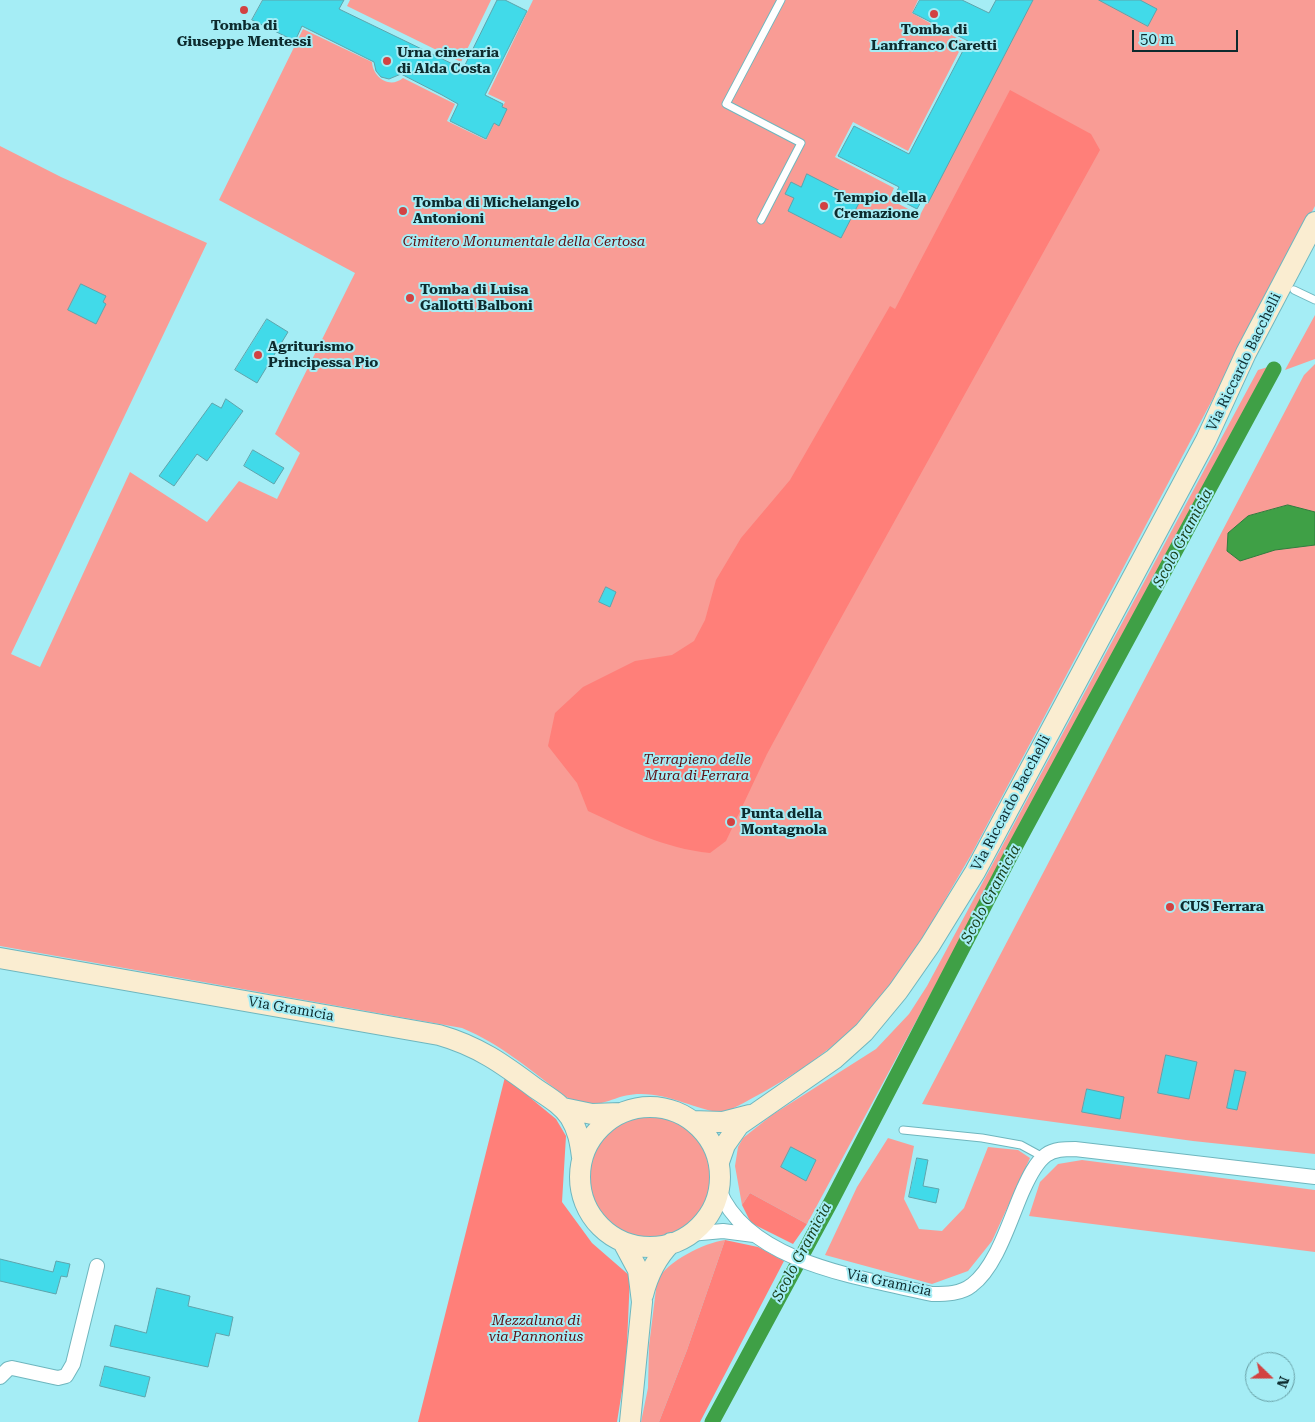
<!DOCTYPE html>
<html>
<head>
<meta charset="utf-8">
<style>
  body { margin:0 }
  #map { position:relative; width:1315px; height:1422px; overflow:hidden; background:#a5edf5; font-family:"Roboto Serif",serif }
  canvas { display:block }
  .north { position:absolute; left:1245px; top:1352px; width:50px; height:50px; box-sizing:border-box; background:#a5edf5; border:1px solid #689fa5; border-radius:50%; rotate:112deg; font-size:14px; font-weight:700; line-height:20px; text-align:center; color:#0d2b2e }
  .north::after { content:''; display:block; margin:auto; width:18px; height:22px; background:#d24242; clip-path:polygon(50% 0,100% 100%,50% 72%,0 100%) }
  .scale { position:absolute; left:1132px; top:30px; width:106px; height:22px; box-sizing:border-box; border:2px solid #0d2b2e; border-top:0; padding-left:6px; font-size:15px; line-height:18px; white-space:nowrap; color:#0d2b2e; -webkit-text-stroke:4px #a5edf5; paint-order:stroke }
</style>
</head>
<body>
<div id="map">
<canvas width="1315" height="1422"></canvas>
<div class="north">N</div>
<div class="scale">50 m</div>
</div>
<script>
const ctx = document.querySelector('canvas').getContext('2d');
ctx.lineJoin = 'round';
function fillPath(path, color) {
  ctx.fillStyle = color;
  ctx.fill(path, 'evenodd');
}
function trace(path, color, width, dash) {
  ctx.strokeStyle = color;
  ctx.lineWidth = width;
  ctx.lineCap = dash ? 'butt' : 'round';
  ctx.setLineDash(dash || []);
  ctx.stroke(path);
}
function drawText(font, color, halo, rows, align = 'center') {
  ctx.font = font + ' "Roboto Serif",serif';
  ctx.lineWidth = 4;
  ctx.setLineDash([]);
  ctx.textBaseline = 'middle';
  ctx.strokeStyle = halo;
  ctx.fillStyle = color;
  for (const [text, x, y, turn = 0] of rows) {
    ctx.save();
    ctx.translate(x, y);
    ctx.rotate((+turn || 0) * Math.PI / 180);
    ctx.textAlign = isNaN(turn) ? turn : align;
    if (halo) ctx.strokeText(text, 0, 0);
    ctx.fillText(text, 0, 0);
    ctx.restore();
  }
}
fillPath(new Path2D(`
  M350,0H491L461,62L347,6Z
  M533,0H918L912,13L964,42L908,151L853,122L835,157L894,188L889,199L920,215L1033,0H1315V206L971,855C940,907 911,965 870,1011C831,1054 776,1087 724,1113C696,1110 671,1094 641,1094C608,1094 605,1114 566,1097C533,1072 501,1044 462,1028L0,946V146L61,177L207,243L11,654L40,667L130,472L207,522L239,481L277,499L300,453L275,434L355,273L219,200L303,29L372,62C373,78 390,89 403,78L455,104L447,121L486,140L505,102L488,94Z
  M1315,315V359L1285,370Z
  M1315,364V1154L1193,1141L922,1104L1304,375Z
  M1268,367L807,1224L750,1193L742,1205L735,1166L738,1147L743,1138L772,1115L876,1049L909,1014L927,986L1258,370Z
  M590 1177a60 60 0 1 1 120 0a60 60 0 1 1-120 0Z
  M888,1138L914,1146L904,1199L919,1229L942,1231L964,1208L988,1147L1018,1150L1030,1158L992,1241L968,1271L932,1284L825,1255L857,1187Z
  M1082,1160L1315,1190V1252L1029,1216L1040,1182L1058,1164Z
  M725,1240L687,1350L659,1422H641L648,1388L649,1346L657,1281C667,1261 704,1243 725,1240Z`), '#f99c95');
fillPath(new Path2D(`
  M1010,90L1091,134L1100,150L826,645L767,754L726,841L710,853C663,848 629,830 588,811L577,783L548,746L555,713L583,687L635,661L672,655L694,641L705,620L716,580L741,538L790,480L890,306L895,309Z
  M505,1077L556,1119L566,1136L562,1202L592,1243L630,1276L626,1366L617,1422H418Z
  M750,1193L807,1224L793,1244L751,1223L742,1205Z
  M725,1240L758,1247L784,1261L700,1422H659L687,1350Z`), '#ff7f79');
const water = new Path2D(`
  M1288,505L1315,512V545L1275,550L1240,561L1227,551L1228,533L1248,516Z`);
fillPath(water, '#3fa046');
trace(water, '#307d3f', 1);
trace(new Path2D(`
  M712,1422L832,1200L1013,851L1274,369`), '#3fa046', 15);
const building = new Path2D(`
  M263,0H344L339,9L463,69L497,0H505L527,11L485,95L503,104L502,107L507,109L499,126L494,123L486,139L450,121L458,104L442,95L401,74L389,79L381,77L376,71L374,62L302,26L295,41L252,20Z
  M920,0H962L989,13L996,0H1033L928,203L922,200L917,209L894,197L899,187L838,156L854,126L909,154L968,41L913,13Z
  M1099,0H1140L1157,9L1148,26Z
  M807,174L860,201L841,238L788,211L794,198L785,194L791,182L801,187Z
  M81,284L106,296L103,302L106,304L96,324L68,310Z
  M267,319L288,332L257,383L235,370Z
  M226,399L243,411L207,461L197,454L174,486L159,476L212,403L221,408Z
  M253,450L284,468L274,484L244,466Z
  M606,587L616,592L610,607L599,602Z
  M1166,1055L1197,1062L1189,1099L1158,1093Z
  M1235,1070L1246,1072L1237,1110L1227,1108Z
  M1087,1089L1124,1097L1120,1119L1082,1112Z
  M791,1147L816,1160L806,1181L781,1167Z
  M917,1158L928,1160L923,1186L939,1189L936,1203L909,1197Z
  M0,1259L53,1272L56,1261L70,1264L67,1277L61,1276L56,1294L0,1281Z
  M157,1288L190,1296L188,1306L233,1317L229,1336L216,1333L208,1367L110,1346L115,1325L146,1333Z
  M105,1366L150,1377L145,1397L100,1386Z`);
fillPath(building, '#41dae9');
trace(building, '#5ea4ac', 1);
const service = new Path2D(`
  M761,220L801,143L726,104L781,0
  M1294,290L1315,300
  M903,1130L982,1138L1021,1145L1043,1157`);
const minor = new Path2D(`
  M719,1190C749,1264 864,1278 932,1294C946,1294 961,1294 972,1285C997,1266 1010,1219 1023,1190C1028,1179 1035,1163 1046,1155C1054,1149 1065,1149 1075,1149L1315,1177
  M690,1234L723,1231L754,1235
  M0,1377L8,1369L12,1368L58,1378L66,1376L73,1364L97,1266`);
const secondary = new Path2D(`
  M0,958L439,1035C478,1046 503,1064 535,1088C548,1097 561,1104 570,1117C578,1130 580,1142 582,1157
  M580 1177a70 70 0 1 1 140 0a70 70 0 1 1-140 0Z
  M563,1108L592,1114L620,1113
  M692,1121L723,1122L750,1115
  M719,1162L725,1145L739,1125L834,1059L864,1032L898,991L930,945L975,872L1206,440L1246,353L1315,222
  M623,1242L638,1270L642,1302L630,1422
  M643,1295C648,1275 656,1258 671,1243`);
trace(service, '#6fb6be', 9);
trace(minor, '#6fb6be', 16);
trace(secondary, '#6fb6be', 22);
trace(service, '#fff', 7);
trace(minor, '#fff', 14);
trace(secondary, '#faedd1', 20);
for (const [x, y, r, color] of [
  [244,10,5,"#d24242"],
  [934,14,5,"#d24242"],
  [387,61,5,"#d24242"],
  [824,206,5,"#d24242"],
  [403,211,5,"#d24242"],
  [410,298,5,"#d24242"],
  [258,355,5,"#d24242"],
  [731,822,5,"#d24242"],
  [1170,907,5,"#d24242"]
]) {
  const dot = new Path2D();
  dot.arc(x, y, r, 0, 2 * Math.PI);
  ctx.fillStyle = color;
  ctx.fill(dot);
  trace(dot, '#a5edf5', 2);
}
drawText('bold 14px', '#0d2b2e', '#a5edf5', [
  ["Tomba di",244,26,"center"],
  ["Giuseppe Mentessi",244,42,"center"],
  ["Tomba di",934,30,"center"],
  ["Lanfranco Caretti",934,46,"center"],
  ["Urna cineraria",397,53],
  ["di Alda Costa",397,69],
  ["Tempio della",834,198],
  ["Cremazione",834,214],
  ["Tomba di Michelangelo",413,203],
  ["Antonioni",413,219],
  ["Tomba di Luisa",420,290],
  ["Gallotti Balboni",420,306],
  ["Agriturismo",268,347],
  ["Principessa Pio",268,363],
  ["Punta della",741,814],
  ["Montagnola",741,830],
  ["CUS Ferrara",1180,907]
], 'left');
drawText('italic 14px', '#5e0f12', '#a5edf5', [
  ["Cimitero Monumentale della Certosa",524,242],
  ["Terrapieno delle",697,760],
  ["Mura di Ferrara",697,776],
  ["Mezzaluna di",536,1321],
  ["via Pannonius",536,1337]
]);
drawText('14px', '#0d2b2e', '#a5edf5', [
  ["Via Riccardo Bacchelli",1244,362,-64],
  ["Via Riccardo Bacchelli",1011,803,-62],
  ["Via Gramicia",291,1009,10],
  ["Via Gramicia",889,1283,12]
]);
drawText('italic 15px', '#173d19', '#a5edf5', [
  ["Scolo Gramicia",1183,538,-62],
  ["Scolo Gramicia",991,894,-62],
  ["Scolo Gramicia",802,1252,-62]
]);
</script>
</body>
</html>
